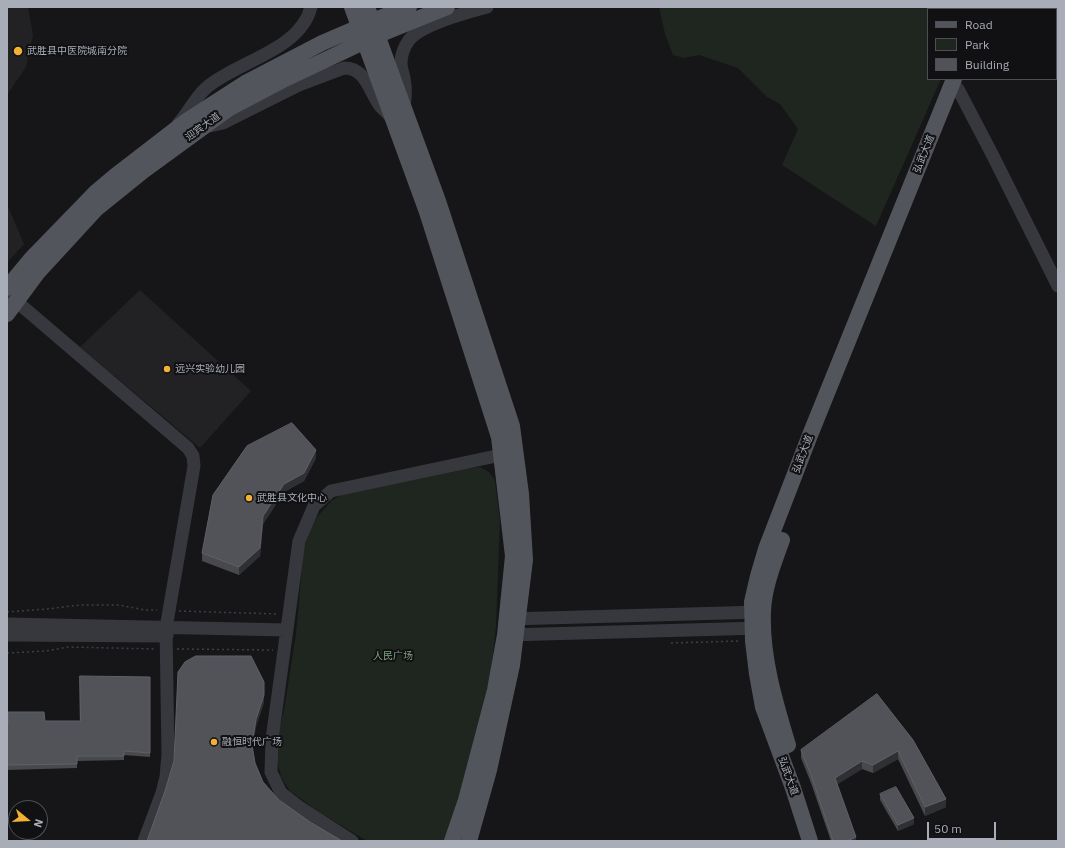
<!DOCTYPE html>
<html>
<head>
<meta charset="utf-8">
<style>
  body { margin:0 }
  #map { position:relative; width:1065px; height:848px; overflow:hidden; background:#161618; font-family:"IBM Plex Sans",sans-serif }
  canvas { display:block }
  .frame { position:absolute; inset:0; border:8px solid #a8adb8; pointer-events:none }
  .legend { position:absolute; left:927px; top:8px; width:130px; height:72px; box-sizing:border-box; background:#111113; border:1px solid #4d4f55; margin:0; padding:5px 7px; list-style:none; font-size:12px; color:#a8adb8 }
  .legend li { display:flex; align-items:center; gap:8px; height:20px }
  .legend b { width:20px; border:1px solid #4d4f55 }
  .north { position:absolute; left:8px; top:800px; width:40px; height:40px; box-sizing:border-box; background:#111113; border:1px solid #4d4f55; border-radius:50%; rotate:108deg; font-size:11px; font-weight:700; line-height:16px; text-align:center; color:#a8adb8 }
  .north::after { content:''; display:block; margin:auto; width:14px; height:18px; background:#f2b134; clip-path:polygon(50% 0,100% 100%,50% 72%,0 100%) }
  .scale { position:absolute; left:927px; top:822px; width:69px; height:18px; box-sizing:border-box; border:2px solid #a8adb8; border-top:0; padding-left:5px; font-size:12px; line-height:14px; white-space:nowrap; color:#a8adb8; -webkit-text-stroke:3px #111113; paint-order:stroke }
</style>
</head>
<body>
<div id="map">
<canvas width="1065" height="848"></canvas>
<div class="frame"></div>
<ul class="legend">
<li><b style="height:5px;background:#53555c"></b>Road</li>
<li><b style="height:11px;background:#1e261f"></b>Park</li>
<li><b style="height:11px;background:#525359"></b>Building</li>
</ul>
<div class="north">N</div>
<div class="scale">50 m</div>
</div>
<script>
const g = document.querySelector('canvas').getContext('2d');
g.lineJoin = 'round';
function fill(path, color) {
  g.fillStyle = color;
  g.fill(path, 'evenodd');
}
function strokePath(path, color, width, dash) {
  g.strokeStyle = color;
  g.lineWidth = width;
  g.lineCap = dash ? 'butt' : 'round';
  g.setLineDash(dash || []);
  g.stroke(path);
}
function drawText(font, color, halo, rows, align = 'center') {
  g.font = font + ' "IBM Plex Sans","Noto Sans SC",sans-serif';
  g.lineWidth = 4;
  g.setLineDash([]);
  g.textBaseline = 'middle';
  g.strokeStyle = halo;
  g.fillStyle = color;
  for (const [text, x, y, turn = 0] of rows) {
    g.save();
    g.translate(x, y);
    g.rotate((+turn || 0) * Math.PI / 180);
    g.textAlign = isNaN(turn) ? turn : align;
    if (halo) g.strokeText(text, 0, 0);
    g.fillText(text, 0, 0);
    g.restore();
  }
}
fill(new Path2D(`
  M7,7h21l5,28 -7,32 -19,28z
  M7,204l17,40 -17,19z
  M140,290l111,101 -51,57 -120,-101z`), '#222225');
fill(new Path2D(`
  M659,7h299l2,2h-32v70h13l-65,147 -94,-61 16,-36 -18,-25 -13,-7 -29,-29 -39,-13 -15,3 -11,-3 -8,-21z
  M480,467l9,5 6,8 5,41 -4,106 -5,46 -32,125 -14,43h-78l-48,-29 -29,-21 -9,-14 -4,-18 1,-24 6,-25 12,-76 7,-77 5,-24 9,-16 15,-17 11,-6 122,-26z`), '#1e261f');
strokePath(new Path2D(`
  M179,611l98,3
  M7,612l40,-3 33,-4h39l26,5h12
  M671,643l70,-2
  M177,649l96,1
  M7,653l39,-2 22,-4 87,2`), '#3d3f44', 1.5, [2, 3]);
strokePath(new Path2D(`
  M951,87l7,2 34,65 66,132
  M404,106c2,-10 2,-18 0,-28 -1,-5 -3,-10 -3,-15 0,-8 3,-16 8,-23 13,-16 57,-27 78,-33
  M178,124c10,-11 17,-26 28,-36 31,-27 94,-37 105,-81
  M205,127l18,-4 76,-38 45,-17c22,0 25,23 36,38 3,3 6,6 9,9
  M9,295l179,153 5,8 1,10 -28,162 2,126 -2,23 -4,16 -18,48
  M509,619l252,-7
  M7,624l280,6
  M7,635l160,1
  M507,635l254,-7
  M352,841l-53,-34 -18,-14 -10,-21 1,-33 27,-198 15,-35 17,-15 170,-36`), '#37383d', 13);
strokePath(new Path2D(`
  M982,9l1,-2
  M391,73l47,128 74,225 9,68 4,66 -13,105 -23,105 -20,71
  M378,78l49,134 72,225 14,119 -8,79 -10,55 -29,110 -14,41
  M7,288l24,-29 65,-67 19,-16 70,-54 62,-40 75,-39 72,-31 15,-5
  M7,314l31,-42 58,-63 47,-38 85,-62 57,-30 93,-44 69,-28
  M782,540c-8,22 -18,47 -19,71 -2,45 12,91 25,134
  M810,841l-17,-53 -30,-81 -6,-33 -4,-33 -1,-39 6,-26 8,-27 44,-114 144,-356`), '#53555c', 16);
strokePath(new Path2D(`
  M352,7l26,71
  M367,7l24,66`), '#53555c', 16);
fill(new Path2D(`
  M316,458l-12,23 -20,11 -21,32 -3,32 -21,19 -37,-14v-8z
  M150,677v80l-26,-2v5l-47,1v7l-70,2v-45l38,-4h35z
  M877,694l69,113 -21,9 -27,-57 -25,14 -11,-4 -25,15 19,57h-25l-20,-58 -10,-25v-8z
  M880,794l34,30 -16,7 -18,-31z`), '#47494d');
fill(new Path2D(`
  M316,450v8l-12,23 -20,11 -21,32 -3,32 -21,19v-8l24,-51 21,-32z
  M264,682v21l-8,24 -4,26v-8l4,-26z
  M898,751v8l-25,14v-8z
  M862,761v8l-27,17v-8z
  M946,799v8l-21,9v-9z
  M914,818v6l-16,7v-6z
  M856,837v4h-9z`), '#2f3033');
const building = new Path2D(`
  M292,423l24,27 -12,23 -20,11 -21,32 -3,32 -21,19 -37,-14 11,-58 34,-49z
  M196,656h55l13,26v13l-8,24 -4,26 3,18 8,19 16,18 31,22 32,19h-195l18,-50 9,-30 4,-89 7,-10z
  M80,676l70,1v76l-26,-2v5h-47v8l-70,1v-40h1v-13h36l1,9h35z
  M877,694l36,46 33,59 -21,8 -27,-56 -25,14 -11,-4 -27,17 21,59 -9,4h-14l-22,-66 -10,-25z
  M896,787l18,31 -16,7 -18,-31z`);
fill(building, '#525359');
strokePath(building, '#5f6168', 1);
for (const [x, y, r, color] of [
  [18,51,5,"#f2b134"],
  [167,369,4,"#f2b134"],
  [249,498,4,"#f2b134"],
  [214,742,4,"#f2b134"]
]) {
  const dot = new Path2D();
  dot.arc(x, y, r, 0, 2 * Math.PI);
  g.fillStyle = color;
  g.fill(dot);
  strokePath(dot, '#111113', 1.5);
}
drawText('10px', '#a8adb8', '#111113', [
  ["武胜县中医院城南分院",27,51],
  ["远兴实验幼儿园",175,369],
  ["武胜县文化中心",257,498],
  ["融恒时代广场",222,742]
], 'left');
drawText('10px', '#a8adb8', '#111113', [
  ["迎宾大道",203,127,-36],
  ["弘武大道",924,154,-68],
  ["弘武大道",803,454,-69],
  ["弘武大道",788,776,70]
]);
drawText('10px', '#7fa381', '#111113', [
  ["人民广场",393,656]
]);
</script>
</body>
</html>
